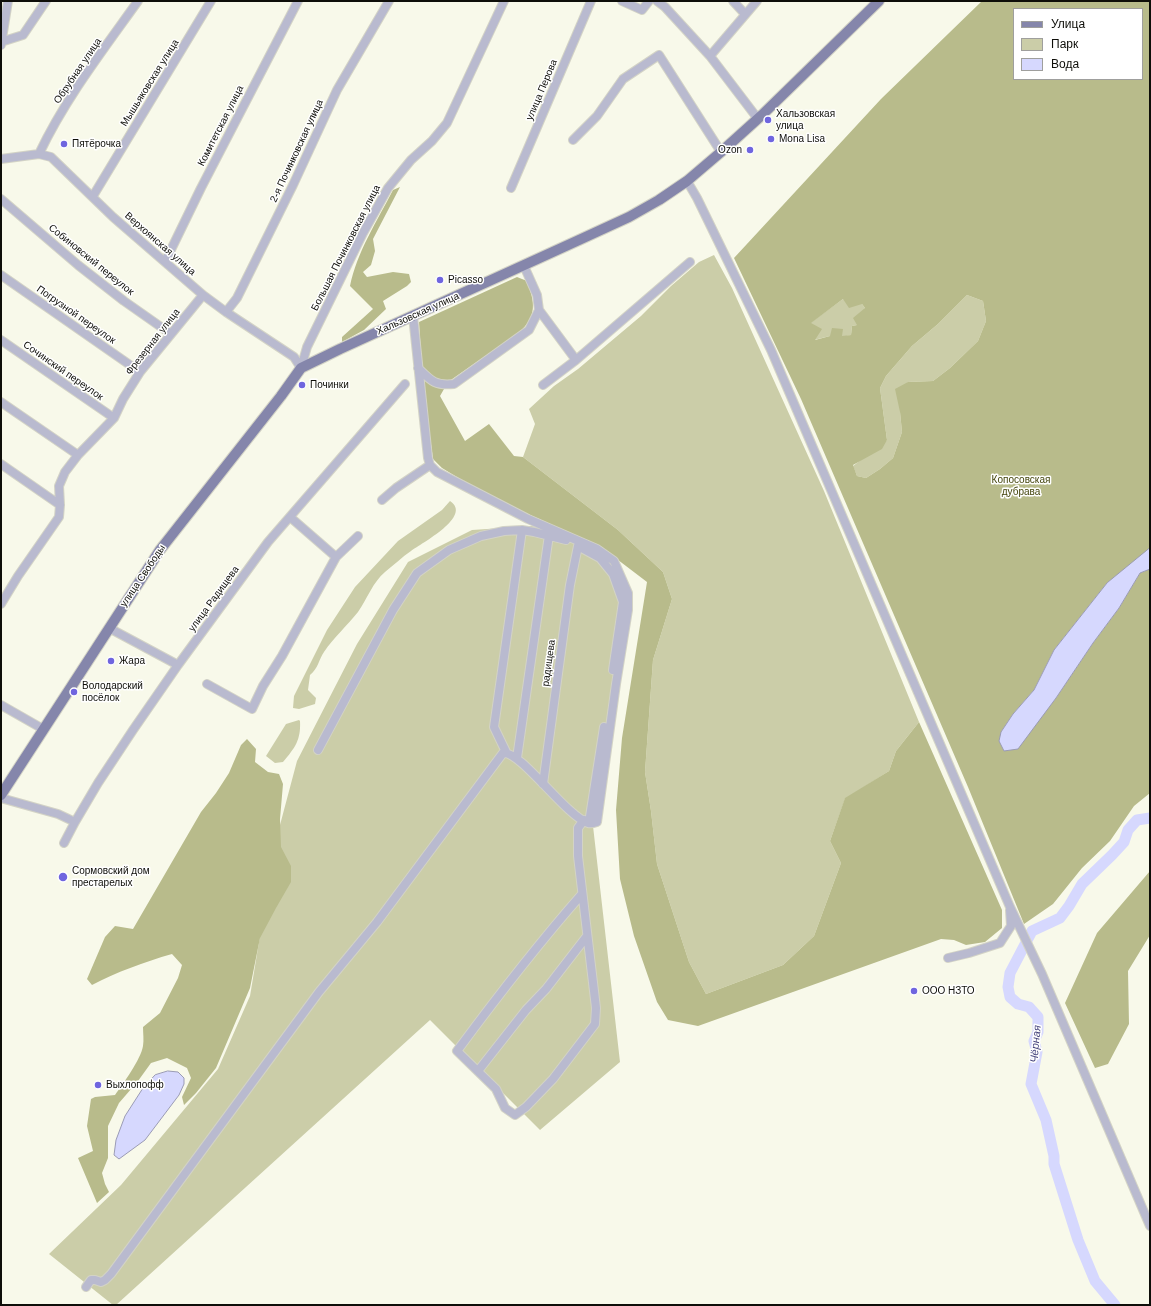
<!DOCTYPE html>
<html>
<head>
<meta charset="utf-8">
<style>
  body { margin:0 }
  #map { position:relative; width:1151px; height:1306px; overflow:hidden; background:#f8f9ea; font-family:Arial,sans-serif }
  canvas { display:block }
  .frame { position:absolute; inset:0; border:2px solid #0e0e09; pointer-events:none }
  .legend { position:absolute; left:1013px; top:8px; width:130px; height:72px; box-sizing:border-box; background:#fff; border:1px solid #9f9f9d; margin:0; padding:5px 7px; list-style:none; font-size:12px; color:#0e0e09 }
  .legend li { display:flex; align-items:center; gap:8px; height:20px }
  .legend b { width:20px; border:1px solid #9f9f9d }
</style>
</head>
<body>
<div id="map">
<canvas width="1151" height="1306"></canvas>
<div class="frame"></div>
<ul class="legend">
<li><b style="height:5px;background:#8586ab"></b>Улица</li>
<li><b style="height:11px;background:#cbcda8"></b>Парк</li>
<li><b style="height:11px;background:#d6d8fe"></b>Вода</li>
</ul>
</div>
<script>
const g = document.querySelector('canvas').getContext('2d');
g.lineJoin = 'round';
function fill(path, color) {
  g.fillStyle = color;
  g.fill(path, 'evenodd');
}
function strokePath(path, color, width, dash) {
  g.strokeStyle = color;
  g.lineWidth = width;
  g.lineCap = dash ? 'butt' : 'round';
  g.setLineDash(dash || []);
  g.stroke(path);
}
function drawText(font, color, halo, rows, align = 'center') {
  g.font = font + ' Arial,sans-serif';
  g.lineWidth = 3;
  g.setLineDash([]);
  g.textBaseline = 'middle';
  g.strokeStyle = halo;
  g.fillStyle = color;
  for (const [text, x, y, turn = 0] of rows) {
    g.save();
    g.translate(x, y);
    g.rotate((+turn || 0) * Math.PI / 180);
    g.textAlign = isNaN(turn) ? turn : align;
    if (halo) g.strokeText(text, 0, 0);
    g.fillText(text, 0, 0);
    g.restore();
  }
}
fill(new Path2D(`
  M714,255l18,33 92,203 95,231 -23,29 -7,20 -44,28 -15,42 11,22 -27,73 -31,29 -77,29 -17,-32 -32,-98 -6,-53 -6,-39 8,-112 19,-61 -9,-27 -45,-42 -95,-73 12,-33 -6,-15 25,-23 24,-17 63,-53 30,-30 28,-24z
  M967,295l16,6 3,20 -8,20 -28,27 -17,13 -25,1 -8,30 2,20 -9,26 -13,11 -14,9 -9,-2 -4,-10 34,-26 -7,-52 6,-12 26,-30 26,-22z
  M843,299l19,5 3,4 -8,17 -5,1 -1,9 -9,2 -12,-1 -16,4 -4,-17z
  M450,501c23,15 -28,42 -39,50 -9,6 -17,14 -26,21 -12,10 -18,27 -27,40 -11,14 -24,25 -34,40 -5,7 -6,17 -14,23l-2,15 8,8 -1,6 -16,5 -6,-1 1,-12 33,-66 28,-43 43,-46 44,-31z
  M532,526l44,14 22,13 28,45 -33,228 27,236 -80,68 -110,-110 -314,285h-3l-64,-51 72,-69 97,-116 32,-73 26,-156 21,-79 60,-117 51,-82 64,-32z
  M299,720l1,1c1,19 -5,27 -17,41l-8,1 -9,-7 20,-32z`), '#cbcda8');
fill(new Path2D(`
  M982,1h168v547l-43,35 -53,67 -20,40 -21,24 -12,18 35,-9 20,-25 37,-55 26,-35 21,-35 10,-4v224l-16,13 -24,35 -28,27 -29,36 -29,20 -56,-137 -167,-388 -67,-141 147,-159zM1014,9h128v70h-128zM967,295l16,6 3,20 -8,20 -28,27 -17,13 -25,1 -13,7 5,23 2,20 -9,26 -13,11 -14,9 -9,-2 -4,-11 29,-16 5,-9 -7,-52 6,-12 26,-30 26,-22zM843,299l6,9 13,-4 3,4 -12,10 4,7 -5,1 -1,9 -9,1 1,-7 -11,-1 -2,8 -15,4 7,-11 -11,-6z
  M400,187l-27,52 2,12 -4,14 -8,7 4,5 26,-5 16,2 2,8 -4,4 -24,15 3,8 -22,21 -22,12v-5l31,-28 -23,-23c7,-34 27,-65 43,-96z
  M517,277l10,4c8,22 10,34 -7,51l-72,50 -8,14 25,45 24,-17 25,32 9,1 95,73 45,42 9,27 -19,61 -8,112 6,39 6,53 32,98 17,32 77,-29 31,-29 27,-73 -11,-22 15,-43 44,-27 7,-20 23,-29 83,188v18l-17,14 -19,3 -12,-5 -13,-1 -243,87 -30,-6 -11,-18 -23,-66 -14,-57 -4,-69 6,-72 25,-156 -46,-35 -82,-37 -49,-25 -28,-17 -9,-9 -10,-74 -4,-63z
  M247,739l9,10 -1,13 13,10 11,2 4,10 -3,35 1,28 10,19v16l-15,26 -16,30 -10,50 -34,80 -20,25 -12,12 -2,-8 9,-19 -4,-10 -20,-10 -16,5 -13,18 -19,22 -11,23v32l-6,15 3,11 4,8 -12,11 -19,-45 15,-7 -6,-25 4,-27 4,-2 20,-2c8,-11 26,-36 28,-49 1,-6 0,-13 0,-19l17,-14 18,-35 4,-13 -10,-11c-28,8 -55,18 -80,31l-5,-6 18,-42 10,-11 18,3 68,-117 15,-19 13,-20 12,-28z
  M1150,871v64l-22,36 1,53 -21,40 -13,4 -30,-65 32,-70z`), '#b8bb8b');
const water = new Path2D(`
  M1150,548v21l-10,4 -21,35 -26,35 -37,55 -38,51 -14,2 -5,-10 2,-9 12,-18 21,-24 20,-40 53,-67z
  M168,1071l10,1 6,6v6l-5,11 -34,45 -26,19 -5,-4 2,-15 9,-24 18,-28 12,-13z`);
fill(water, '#d6d8fe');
strokePath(water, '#9a9bb4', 1);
strokePath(new Path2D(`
  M1115,1305l-20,-24 -17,-41 -24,-76v-8l-8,-36 -15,-36 6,-32 -3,-11 4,-9v-15l-9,-10 -11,-3 -8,-7 -2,-10 2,-14 22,-42 28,-13 9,-12 13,-22 30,-29 12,-13 4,-12 9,-10 13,-2`), '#d6d8fe', 11);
const minor = new Path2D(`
  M622,1l20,9 7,-9
  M657,1l8,6 45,49 48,63
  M733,1l12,13
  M1,42l22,-7 23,-34
  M1,45l7,-44
  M710,56l47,-55
  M573,140l24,-24 26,-37 36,-24 62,97
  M39,154c26,-55 64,-104 99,-153
  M1,159l38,-5 12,3 62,60 90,78 23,17 68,45 7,11
  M687,181l10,17 74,152 239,557 32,67 108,252
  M511,188l80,-187
  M93,196l118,-195
  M1,199l77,66 46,36 47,33
  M165,262l36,-74 97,-187
  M524,266l13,29 2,15 37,50
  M1,275l139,97
  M226,312l11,-14 56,-113 44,-95 52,-89
  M1,340l113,78
  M301,368l6,-21 56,-114 25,-45 23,-28 21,-19 15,-18 57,-122
  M418,368c13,13 17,18 36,16l75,-54 10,-20
  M543,385l33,-25 114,-98
  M1,402l77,53
  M1,464l59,41
  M382,500l14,-12 34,-23
  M290,517l46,40
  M578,546l22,12 13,16 10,28 -10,68
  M1,604l17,-28 41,-59 1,-12 -1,-19 6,-14 13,-17 36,-37 9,-19 17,-27 63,-77
  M109,628l69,37
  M207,684l45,25 11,-23 19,-30 54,-99 22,-21
  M1,705l42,24
  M318,750l75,-140 24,-37 32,-23 32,-14 23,-5 18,-1 12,2 32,8
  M506,752l-12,-25 28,-197
  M517,758l32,-223
  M543,784l27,-199 8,-39
  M1,798l57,16 17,8
  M589,823l15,-96
  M64,843l11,-21 23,-39 35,-53 45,-65 90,-123 137,-158
  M582,894c-44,50 -85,103 -125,157l39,38 9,19 10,7 11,-8 27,-28 42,-55 1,-16 -18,-152v-28l6,-8
  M948,958l21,-5 31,-10 11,-17 -1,-16
  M478,1071l48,-61 20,-21 41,-53
  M86,1287l5,-7h4l6,2 4,-2 6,-6 208,-282 58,-70 126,-169c17,-3 63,63 85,70 3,1 6,0 9,-1l19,-138 12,-74v-17l-14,-32 -17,-12 -69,-30 -91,-47 -7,-7 -2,-7 -15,-142`);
const major = new Path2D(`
  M1,795l159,-245 121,-154 20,-28 39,-19 239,-109 50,-23 30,-17 28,-19 34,-29 41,-37 117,-114`);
strokePath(minor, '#d3d3c6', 10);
strokePath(major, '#d3d3c6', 12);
strokePath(minor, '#b9bacf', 8);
strokePath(major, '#8586ab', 10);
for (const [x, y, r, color] of [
  [768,120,4,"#6f65df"],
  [771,139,4,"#6f65df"],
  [64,144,4,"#6f65df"],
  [750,150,4,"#6f65df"],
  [440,280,4,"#6f65df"],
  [302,385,4,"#6f65df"],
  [111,661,4,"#6f65df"],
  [74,692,4,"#6f65df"],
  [63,877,5,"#6f65df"],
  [914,991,4,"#6f65df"],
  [98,1085,4,"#6f65df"]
]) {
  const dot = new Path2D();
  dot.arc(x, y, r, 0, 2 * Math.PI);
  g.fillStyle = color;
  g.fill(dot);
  strokePath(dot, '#fff', 1.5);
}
drawText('10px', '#0e0e09', '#fff', [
  ["Обрубная улица",78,71,-56],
  ["Мышьяковская улица",150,83,-58],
  ["улица Перова",542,90,-67],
  ["Комитетская улица",221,126,-63],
  ["2-я Починковская улица",297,151,-65],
  ["Верхоянская улица",160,244,41],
  ["Большая Починковская улица",346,248,-63],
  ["Собиновский переулок",91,260,39],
  ["Хальзовская улица",418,314,-24],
  ["Погрузной переулок",76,315,35],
  ["Фрезерная улица",153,342,-52],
  ["Сочинский переулок",63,371,35],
  ["улица Свободы",143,576,-56],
  ["улица Радищева",214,599,-54],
  ["радищева",549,663,-82]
]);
drawText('10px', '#0e0e09', '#fff', [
  ["Хальзовская",776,114],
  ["улица",776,126],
  ["Mona Lisa",779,139],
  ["Пятёрочка",72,144],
  ["Ozon",742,150,"right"],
  ["Picasso",448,280],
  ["Починки",310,385],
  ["Жара",119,661],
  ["Володарский",82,686],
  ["посёлок",82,698],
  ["Сормовский дом",72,871],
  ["престарелых",72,883],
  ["ООО НЗТО",922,991],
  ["Выхлопофф",106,1085]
], 'left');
drawText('10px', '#43440b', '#fff', [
  ["Копосовская",1021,480],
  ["дубрава",1021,492]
]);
drawText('italic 11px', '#44427b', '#fff', [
  ["Чёрная",1036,1044,-85]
]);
</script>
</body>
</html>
